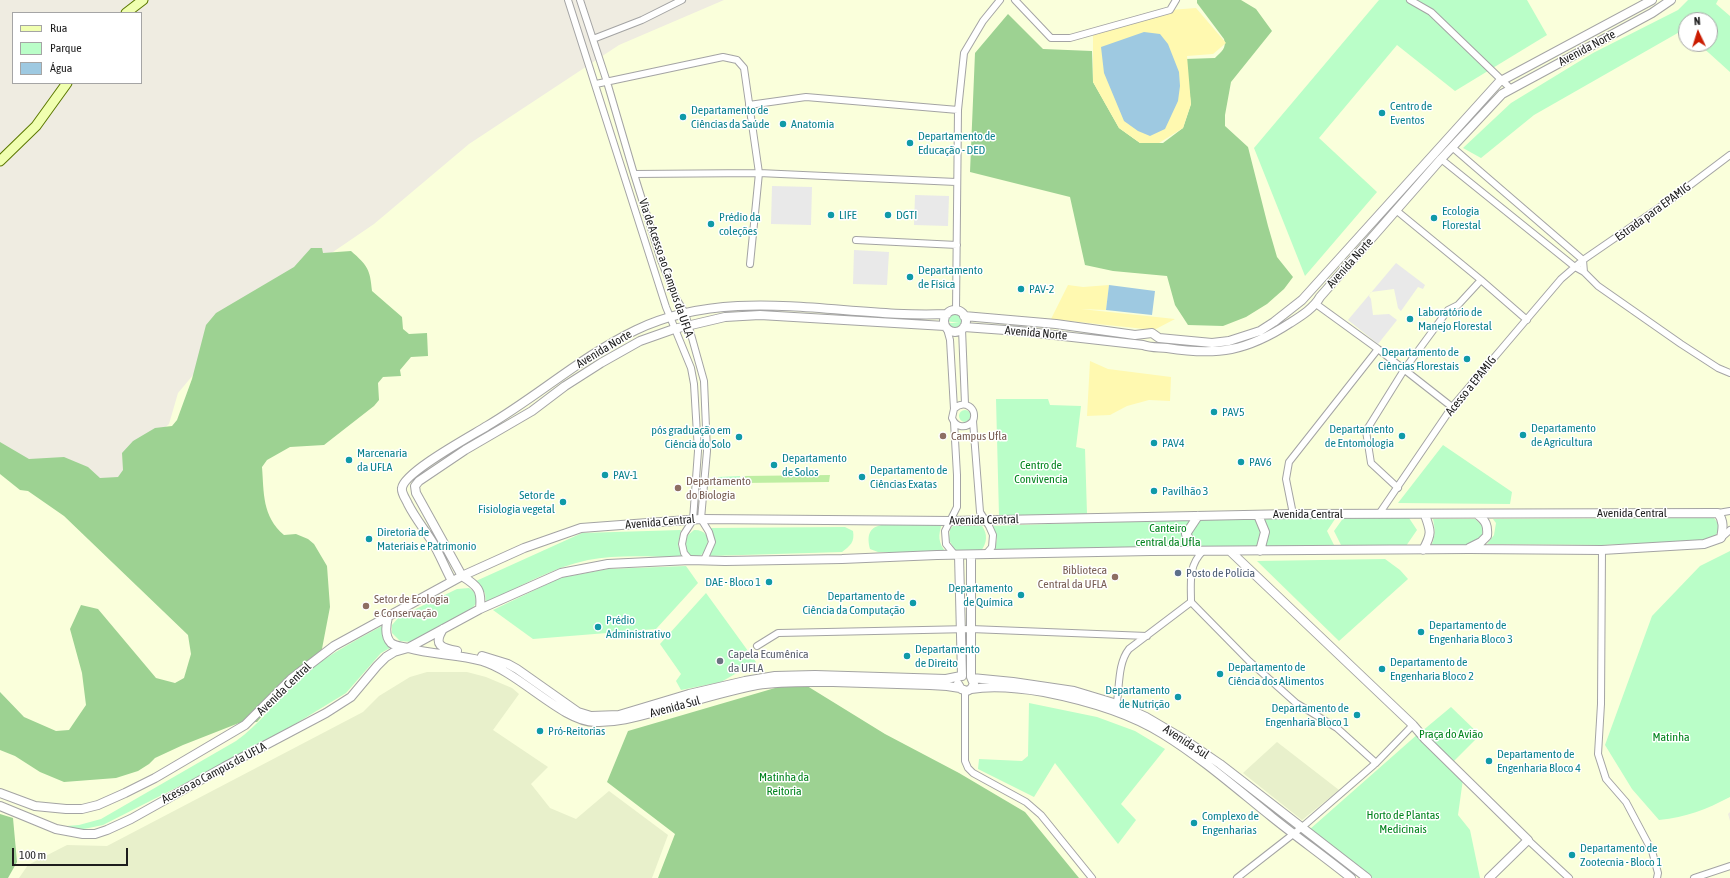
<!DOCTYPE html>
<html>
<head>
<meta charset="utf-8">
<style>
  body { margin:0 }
  #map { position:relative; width:1730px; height:878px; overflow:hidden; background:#efece1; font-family:"Asap Condensed",sans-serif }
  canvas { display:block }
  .legend { position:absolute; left:12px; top:12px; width:130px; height:72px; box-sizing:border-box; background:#fff; border:1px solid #a5a5a5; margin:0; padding:5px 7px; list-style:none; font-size:12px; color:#1d1d1d }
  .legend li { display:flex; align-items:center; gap:8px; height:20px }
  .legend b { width:20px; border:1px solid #a5a5a5 }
  .north { position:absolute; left:1678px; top:12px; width:40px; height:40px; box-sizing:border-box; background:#fff; border:1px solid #a5a5a5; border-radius:50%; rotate:356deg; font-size:11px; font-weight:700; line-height:16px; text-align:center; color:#1d1d1d }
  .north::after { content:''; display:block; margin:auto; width:14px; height:18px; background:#ca1b00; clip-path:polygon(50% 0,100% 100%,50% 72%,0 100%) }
  .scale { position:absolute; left:12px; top:848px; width:116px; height:18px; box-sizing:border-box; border:2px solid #1d1d1d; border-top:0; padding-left:5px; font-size:12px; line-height:14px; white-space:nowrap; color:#1d1d1d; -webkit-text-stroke:3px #fff; paint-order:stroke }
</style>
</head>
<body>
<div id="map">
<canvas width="1730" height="878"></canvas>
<ul class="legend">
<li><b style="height:5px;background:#f0ffb0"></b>Rua</li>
<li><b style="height:11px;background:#bafec8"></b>Parque</li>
<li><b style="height:11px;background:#9ec9e1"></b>Água</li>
</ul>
<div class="north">N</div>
<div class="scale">100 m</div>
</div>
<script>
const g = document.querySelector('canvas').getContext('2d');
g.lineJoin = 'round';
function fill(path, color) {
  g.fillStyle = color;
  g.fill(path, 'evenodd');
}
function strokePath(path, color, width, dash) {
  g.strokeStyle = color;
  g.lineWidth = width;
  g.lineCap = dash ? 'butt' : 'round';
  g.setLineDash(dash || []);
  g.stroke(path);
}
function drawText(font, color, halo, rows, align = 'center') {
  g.font = font + ' "Asap Condensed",sans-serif';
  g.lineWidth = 3;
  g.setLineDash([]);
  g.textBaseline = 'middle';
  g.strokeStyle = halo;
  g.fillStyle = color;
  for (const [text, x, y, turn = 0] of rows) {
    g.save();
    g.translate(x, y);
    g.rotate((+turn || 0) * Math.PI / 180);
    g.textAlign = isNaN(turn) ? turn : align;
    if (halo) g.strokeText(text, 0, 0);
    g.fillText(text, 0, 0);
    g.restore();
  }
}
fill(new Path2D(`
  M724,0h1006v812l-2,2 2,7v57h-1730v-424l120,34 21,-40 28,-24 9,-31 21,-25 109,-99 66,-45 95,-80 150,-99zM1686,20h24v24h-24z`), '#faffdb');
fill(new Path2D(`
  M427,672h40l19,5 26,11 7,6 -26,36 55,37 -17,17 19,24 26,11 33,-28 59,44 -16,43h-633l9,-13 39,-20 40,1 256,-134 16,-16 31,-19z
  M1277,742l62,48 -37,30 -59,-47z`), '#e8f0cb');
fill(new Path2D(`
  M830,475l-1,7 -87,1v-7z`), '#beeea2');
fill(new Path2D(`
  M1197,0h44l15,9 16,22 -41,51 -6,33v11l23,21 20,79 9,31 16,20 -9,12 -17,15 -21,13 -23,9 -35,-1 -13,-20 -8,-29 -54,-5 -28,-6 -15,-68 -100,-25 5,-119 33,-39 35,35 49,2 1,31 26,46 21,15h23l20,-15 8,-24 -6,-45 30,-1c6,-6 12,-10 9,-19l-27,-36z
  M311,248h11l1,5 28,-2c17,15 19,18 21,40l30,26 1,12 6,5 18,-1 1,23 -17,1 -11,13 1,6 -18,1 -5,6 1,17 -5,6 -50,39 -34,2 -23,13 -5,7c2,26 0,49 22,68l12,-1 12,5 6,5 13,22 3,41 -9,47 -16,13 -48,55 -18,1 -56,22 -28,13 -6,6 -11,7 -22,7 -52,4 -24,-10 -25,-16 -15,-6v-58l24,25 32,14 13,-1 17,-25 -4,-32 -12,-44 11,-24 17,4 58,69 19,5 9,-5 7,-24 -3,-19 -124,-119 -36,-25 -8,-1 -20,-16v-32l29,17 35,-2 24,10 12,11 18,-1 5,-7 -1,-17 11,-12 22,-13 17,-2 5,-6 15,-41 14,-54 10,-12 78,-46z
  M799,681l86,53 74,39 66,39 54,66h-421l17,-44 -68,-52 21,-51z
  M0,814l13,4 4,44 -9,16h-8z`), '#9dd292');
fill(new Path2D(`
  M1196,8l30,35 -13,11 -26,2 4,48 -8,24 -24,15h-19l-21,-15 -26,-46v-47l77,-25z
  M1068,285l15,2 26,-2 -3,25 -25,-1 94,10 -21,11 -103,-11z
  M1090,361l18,8 63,8 -1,24 -21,-1 -22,6 -17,9 -23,1z`), '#fff9b0');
fill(new Path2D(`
  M1379,0h148l20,35 -92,56 -58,-46 -78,93 58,54 -72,84 -51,-128z
  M1688,0h30l-2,4 14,12v56l-31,-28h11v-24h-24v13l-3,-3 -149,85 -53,43 -18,-10 48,-45 82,-50 85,-43z
  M952,312l9,2 3,9 -4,6 -5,1 -6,-2 -3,-5h13l-13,-2 1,-5z
  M996,399h52l2,6 31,1 -5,41 9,2 2,65 -88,2z
  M959 416a6 6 0 1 1 12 0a6 6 0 1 1-12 0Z
  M1443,445l69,47 -2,12 -112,-1z
  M740,476l1,7h-22l-1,-6z
  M1337,516l-10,15 8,16 -72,2 -2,-31z
  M1344,517l65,1 8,12 -11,16 -64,1 -8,-16z
  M1714,518l6,8 -4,9 -10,6 -104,4 -115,-1 7,-9 2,-12 -3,-4z
  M1191,519l-9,15 11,15 -200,1c6,-9 4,-15 -1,-24z
  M1255,519l7,16 -4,14 -60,-1 -10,-15 11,-13z
  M1433,519h42l8,7 -1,10 -16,10h-35c5,-10 4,-17 2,-27z
  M942,524c-4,11 -4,19 4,28h-68l-8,-3c-3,-12 -2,-21 11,-24z
  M953,526h29c6,8 5,17 -1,25l-25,1 -7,-12 1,-11z
  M845,527l8,4c2,11 -3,15 -11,21l-133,4c6,-10 7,-17 2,-28z
  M681,530l-3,15 5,12c-31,0 -65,-3 -95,3 -37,8 -69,27 -102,43l-1,-10 -9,-12 106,-48z
  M694,530c26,-1 10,38 -5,24 -5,-5 -4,-12 -2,-18z
  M1730,551v246c-25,13 -43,20 -71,23l-27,-31 -27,-44 47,-129 48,-50z
  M1385,559l15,11 8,9 -69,62 -82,-80z
  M686,566l12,17 -42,46 -123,10 -40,-29 67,-32 48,-9z
  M469,588l5,4 3,10 -6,8 -59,32 -12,-1 -8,-8v-8l7,-8 58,-28z
  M706,593l50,69 -35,20 -40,8 -5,-9 5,-7 -21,-30z
  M382,626l2,15 6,7 -9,5 -35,40 -82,50 -161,82 -24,5 -24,-3 24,-2 22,-6 135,-78c23,-16 39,-39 59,-58 26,-25 56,-40 87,-57z
  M1029,703l68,14 38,14 30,18 -44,55 15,16 -18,24 -63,-81 -21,34 -56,-28 1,-10 43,2 6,-5z
  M1451,707l29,28 -28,28 -31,-31z
  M1419,733l44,46 -5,36 12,15 10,48h-110l-61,-48z`), '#bafec8');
fill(new Path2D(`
  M772,186l40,1 -1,38 -40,-1z
  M915,195l34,1 -1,30 -34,-1z
  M854,250l35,2 -2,33 -34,-1z
  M1396,263l29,22 -2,4 -5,-2 -17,24 -3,-3 -4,-19 -23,3 -2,4 2,3 2,16 16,-1 8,6 -19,24 -30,-24z`), '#e9e9e9');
fill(new Path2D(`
  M1144,32l16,2 8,10 11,28 1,14 -2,15 -13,28 -15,7 -12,-5 -14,-10 -20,-48 -3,-26z
  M1109,285l46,6 -3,24 -46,-5z`), '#9ec9e1');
const minor = new Path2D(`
  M568,0l98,307 25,61 3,16 4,67 -5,69 -9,14 -2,10 2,9 6,7
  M580,0l27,82 27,92 27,86 15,38 9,15 19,68 3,70 -6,68 8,13 3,10 -8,18
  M1015,0l36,38h19l100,-28 6,-10
  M1410,0l21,12 80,77
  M593,39l49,-19 40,-20
  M596,84l127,-27 14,3 7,8 15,105 -9,91
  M749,105l57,-8 152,13
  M1452,147l131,113 1,12
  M1441,159l134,108 9,5 14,14 83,58 37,24 12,5
  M634,174l125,-1 197,9
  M1397,211l84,69
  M856,240l101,5
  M1316,304l62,45 74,58
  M956,311l2,-201 6,-57 19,-32 17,-21
  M947,329l3,11 4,69
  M962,329l3,75
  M973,421c-7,8 -17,7 -21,-3l2,-9c10,-10 24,-1 19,12l7,91 9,14 4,9 -1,12 -6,7
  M954,422l3,53v32l-12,24 1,13 9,11
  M1398,488l-27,-25 -5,-32 38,-61 44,-60 10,-5 23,-25 46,40
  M1718,513l12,-2
  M1293,514l-7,-35 3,-17 89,-113
  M1379,514l73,-107 109,-128 22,-19 90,-62 57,-43
  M1721,538l9,-8
  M1602,550l-1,154 -3,50 8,25 20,23 26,49 6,22 -1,5
  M1191,602l58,59 47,42 41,25 39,35
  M757,646l21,-13 193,-4 176,7
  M965,691v70l3,7 5,5 53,29 15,13 51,63
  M1116,708c4,-19 1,-44 13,-59l62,-47c0,-20 -3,-36 12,-51
  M1528,840l41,38
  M1237,878l64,-50 75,-65 37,-38
  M1694,878l36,-12`);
const tertiary = new Path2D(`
  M944 321a11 11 0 1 1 22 0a11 11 0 1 1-22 0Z
  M964,316l92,8 79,11 17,-2 7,5 53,5 17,-2 31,-10 14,-9 28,-22 197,-218 153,-82
  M964,327l55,4 124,14c8,3 16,2 24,3 51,8 80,3 123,-25 11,-7 24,-15 30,-26l121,-138 61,-65 150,-81 19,-13
  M1258,515l7,17 -5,19
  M1469,548l12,-6 6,-6c1,-11 -1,-15 -10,-22
  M1423,550c9,-16 8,-19 2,-35
  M1197,551l-11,-17 12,-18
  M1231,552l182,173 12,14 103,101 -39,38
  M959,555l3,121
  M452,581c-7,-13 -12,-26 -19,-38 -8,-13 -18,-25 -25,-39 -2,-5 -7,-11 -6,-16 2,-16 69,-52 85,-62 51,-30 95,-70 149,-96 98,-47 208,-11 311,-16
  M480,609c2,-19 -2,-23 -18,-33l-46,-83 -1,-7 4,-5 46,-31 67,-39 33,-25 36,-23 39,-22 34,-12 51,-12 35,-2 185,11
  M388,617c-2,8 -4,19 3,26 5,4 11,3 17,5 24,7 50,6 74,13 37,11 81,61 113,61 25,1 48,-7 71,-13 30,-9 61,-18 91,-24 25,-4 50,-3 76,-3 32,1 64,2 97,3l17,1 13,2
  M443,629c-10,16 -2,19 14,22
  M482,656l26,8 9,5 61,43 13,4 28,-1 70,-21 56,-13 30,-5 40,-1 131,4 15,-3
  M972,678l41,4 61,9 43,13 29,13 39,23 35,24 147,114
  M958,684l3,5 6,2 4,-2 3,-5 -3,-7v-122
  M971,689c24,-4 49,-1 73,3 41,8 84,20 119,42 39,24 74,55 109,83 26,21 53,40 79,61
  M0,793l35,13 31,3h16l16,-4 27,-12 30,-15 90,-53 46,-46 43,-33 128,-70 62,-28 57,-20 120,-9 250,2 342,-7 425,-1c6,8 5,15 3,25l-17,6 -102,6 -133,-1 -318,2 -214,4 -95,4 -117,2 -35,-1 -82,4 -47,9 -81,36 -72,39 -14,4 -8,5 -9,9 -26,31 -25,16 -102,54 -93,52 -24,11 -12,4h-12l-27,-5 -56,-23`);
const secondary = new Path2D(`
  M126,13l17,-13
  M0,161l36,-35 31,-43`);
strokePath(minor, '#a4a4a4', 8);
strokePath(tertiary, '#a4a4a4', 10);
strokePath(secondary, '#5b7800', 11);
strokePath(minor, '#fff', 6);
strokePath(tertiary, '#fff', 8);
strokePath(secondary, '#f0ffb0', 9);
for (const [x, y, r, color] of [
  [1382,113,4,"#0f9aa8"],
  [683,117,4,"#0f9aa8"],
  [783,124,4,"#0f9aa8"],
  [910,143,4,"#0f9aa8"],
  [831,215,4,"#0f9aa8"],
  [888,215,4,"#0f9aa8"],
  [1434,218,4,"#0f9aa8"],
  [711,224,4,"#0f9aa8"],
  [910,277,4,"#0f9aa8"],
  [1021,289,4,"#0f9aa8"],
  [1410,319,4,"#0f9aa8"],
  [1467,359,4,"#0f9aa8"],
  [1214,412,4,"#0f9aa8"],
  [1523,435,4,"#0f9aa8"],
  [943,436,4,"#8d6e63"],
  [1402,436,4,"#0f9aa8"],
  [739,437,4,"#0f9aa8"],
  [1154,443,4,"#0f9aa8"],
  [349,460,4,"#0f9aa8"],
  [1241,462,4,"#0f9aa8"],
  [774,465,4,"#0f9aa8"],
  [605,475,4,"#0f9aa8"],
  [862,477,4,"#0f9aa8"],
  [678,488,4,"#8d6e63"],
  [1154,491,4,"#0f9aa8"],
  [563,502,4,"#0f9aa8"],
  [369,539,4,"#0f9aa8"],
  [1178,573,4,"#5c6f8a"],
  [1115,577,4,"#8d6e63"],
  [769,582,4,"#0f9aa8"],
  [1021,595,4,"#0f9aa8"],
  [913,603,4,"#0f9aa8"],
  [366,606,4,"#8d6e63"],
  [598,627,4,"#0f9aa8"],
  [1421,632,4,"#0f9aa8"],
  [907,656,4,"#0f9aa8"],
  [720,661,4,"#6b7280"],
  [1382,669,4,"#0f9aa8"],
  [1220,674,4,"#0f9aa8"],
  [1178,697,4,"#0f9aa8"],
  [1357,715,4,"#0f9aa8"],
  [540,731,4,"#0f9aa8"],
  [1489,761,4,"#0f9aa8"],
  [1194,823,4,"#0f9aa8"],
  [1572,855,4,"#0f9aa8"]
]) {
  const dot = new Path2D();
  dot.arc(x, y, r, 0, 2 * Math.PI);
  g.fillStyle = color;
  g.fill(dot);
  strokePath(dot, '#fff', 1.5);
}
drawText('12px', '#1d1d1d', '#fff', [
  ["Avenida Norte",1587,48,-28],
  ["Estrada para EPAMIG",1653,212,-36],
  ["Avenida Norte",1350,263,-48],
  ["Via de Acesso ao Campus da UFLA",666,268,71],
  ["Avenida Norte",1036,333,5],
  ["Avenida Norte",604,349,-31],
  ["Acesso a EPAMIG",1471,386,-51],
  ["Avenida Central",1632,513],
  ["Avenida Central",1308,514],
  ["Avenida Central",984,520,-1],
  ["Avenida Central",660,522,-5],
  ["Avenida Central",284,689,-44],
  ["Avenida Sul",675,707,-15],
  ["Avenida Sul",1186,742,33],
  ["Acesso ao Campus da UFLA",214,773,-28]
]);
drawText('12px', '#0d838f', '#fff', [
  ["Centro de",1390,106],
  ["Eventos",1390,120],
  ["Departamento de",691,110],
  ["Ciências da Saúde",691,124],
  ["Anatomia",791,124],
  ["Departamento de",918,136],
  ["Educação - DED",918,150],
  ["Ecologia",1442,211],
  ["Florestal",1442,225],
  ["LIFE",839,215],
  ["DGTI",896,215],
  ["Prédio da",719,217],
  ["coleções",719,231],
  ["Departamento",918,270],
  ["de Física",918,284],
  ["PAV-2",1029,289],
  ["Laboratório de",1418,312],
  ["Manejo Florestal",1418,326],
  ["Departamento de",1459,352,"right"],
  ["Ciências Florestais",1459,366,"right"],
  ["PAV5",1222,412],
  ["Departamento",1531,428],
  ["de Agricultura",1531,442],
  ["Departamento",1394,429,"right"],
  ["de Entomologia",1394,443,"right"],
  ["pós graduação em",731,430,"right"],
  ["Ciência do Solo",731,444,"right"],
  ["PAV4",1162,443],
  ["Marcenaria",357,453],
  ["da UFLA",357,467],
  ["Departamento",782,458],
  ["de Solos",782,472],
  ["PAV6",1249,462],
  ["Departamento de",870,470],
  ["Ciências Exatas",870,484],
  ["PAV-1",613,475],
  ["Pavilhão 3",1162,491],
  ["Setor de",555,495,"right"],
  ["Fisiologia vegetal",555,509,"right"],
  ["Diretoria de",377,532],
  ["Materiais e Patrimonio",377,546],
  ["DAE - Bloco 1",761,582,"right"],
  ["Departamento",1013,588,"right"],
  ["de Química",1013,602,"right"],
  ["Departamento de",905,596,"right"],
  ["Ciência da Computação",905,610,"right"],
  ["Prédio",606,620],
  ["Administrativo",606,634],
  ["Departamento de",1429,625],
  ["Engenharia Bloco 3",1429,639],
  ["Departamento",915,649],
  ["de Direito",915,663],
  ["Departamento de",1390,662],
  ["Engenharia Bloco 2",1390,676],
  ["Departamento de",1228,667],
  ["Ciência dos Alimentos",1228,681],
  ["Departamento",1170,690,"right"],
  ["de Nutrição",1170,704,"right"],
  ["Departamento de",1349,708,"right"],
  ["Engenharia Bloco 1",1349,722,"right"],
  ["Pró-Reitorias",548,731],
  ["Departamento de",1497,754],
  ["Engenharia Bloco 4",1497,768],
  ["Complexo de",1202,816],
  ["Engenharias",1202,830],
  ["Departamento de",1580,848],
  ["Zootecnia - Bloco 1",1580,862]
], 'left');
drawText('12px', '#785e54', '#fff', [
  ["Campus Ufla",951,436],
  ["Departamento",686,481],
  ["do Biologia",686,495],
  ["Biblioteca",1107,570,"right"],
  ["Central da UFLA",1107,584,"right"],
  ["Setor de Ecologia",374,599],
  ["e Conservação",374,613]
], 'left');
drawText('12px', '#02841e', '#fff', [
  ["Centro de",1041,465],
  ["Convivencia",1041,479],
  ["Canteiro",1168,528],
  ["central da Ufla",1168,542],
  ["Praça do Avião",1451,734],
  ["Matinha",1671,737],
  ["Matinha da",784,777],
  ["Reitoria",784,791],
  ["Horto de Plantas",1403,815],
  ["Medicinais",1403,829]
]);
drawText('12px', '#4e5e75', '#fff', [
  ["Posto de Polícia",1186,573]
], 'left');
drawText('12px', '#5b616d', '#fff', [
  ["Capela Ecumênica",728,654],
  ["da UFLA",728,668]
], 'left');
</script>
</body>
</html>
